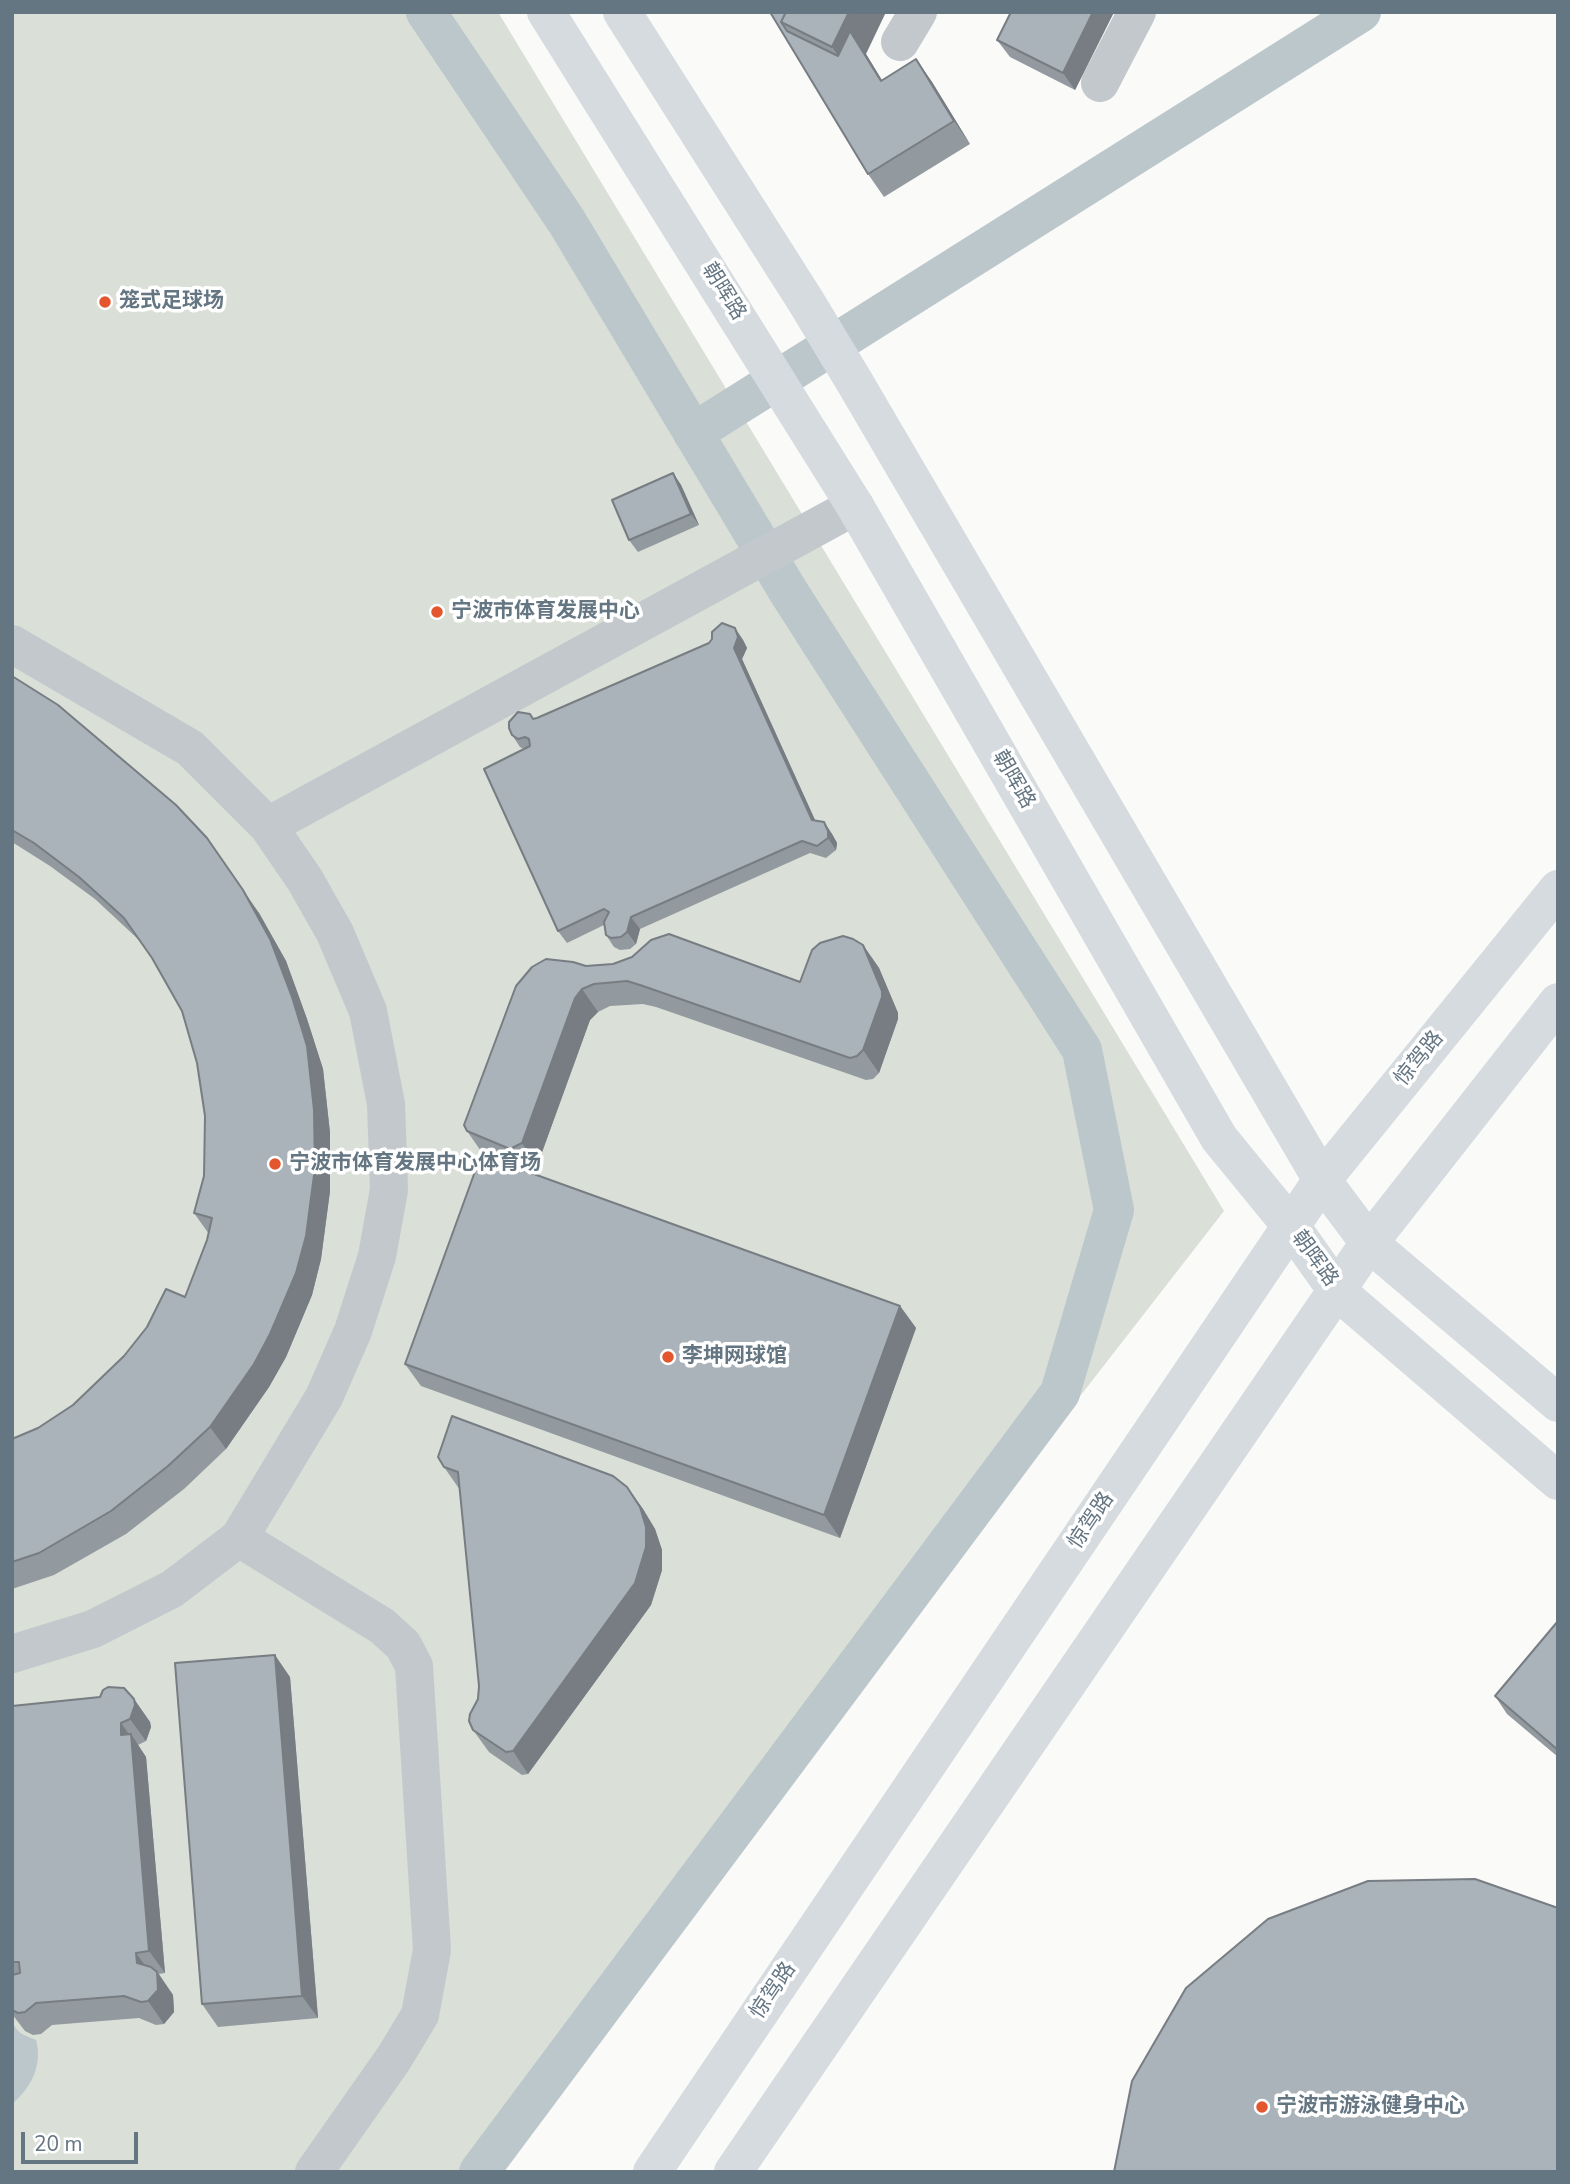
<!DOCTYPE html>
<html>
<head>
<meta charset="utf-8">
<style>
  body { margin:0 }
  #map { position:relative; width:1570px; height:2184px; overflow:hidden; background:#fafaf8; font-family:"Nunito Sans",sans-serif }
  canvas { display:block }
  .frame { position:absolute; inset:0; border:14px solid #657683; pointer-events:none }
  .scale { position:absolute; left:21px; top:2132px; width:117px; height:32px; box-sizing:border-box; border:4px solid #657683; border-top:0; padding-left:9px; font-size:21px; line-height:24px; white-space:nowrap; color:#657683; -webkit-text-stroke:5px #fff; paint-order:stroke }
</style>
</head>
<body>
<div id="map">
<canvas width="1570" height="2184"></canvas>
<div class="frame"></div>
<div class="scale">20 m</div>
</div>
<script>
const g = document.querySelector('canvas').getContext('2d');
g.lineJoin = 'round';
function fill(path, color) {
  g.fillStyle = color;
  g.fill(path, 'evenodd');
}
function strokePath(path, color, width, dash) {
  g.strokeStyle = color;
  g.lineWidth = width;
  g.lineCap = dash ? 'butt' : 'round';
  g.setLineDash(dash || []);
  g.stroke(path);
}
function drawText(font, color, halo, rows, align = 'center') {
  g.font = font + ' "Nunito Sans","Noto Sans SC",sans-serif';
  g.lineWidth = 7;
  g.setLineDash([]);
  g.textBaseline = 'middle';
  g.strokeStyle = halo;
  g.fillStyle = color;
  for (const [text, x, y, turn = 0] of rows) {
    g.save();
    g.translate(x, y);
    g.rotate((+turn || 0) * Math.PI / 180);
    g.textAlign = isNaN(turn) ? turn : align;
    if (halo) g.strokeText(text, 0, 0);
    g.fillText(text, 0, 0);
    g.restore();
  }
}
fill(new Path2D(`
  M12,12h486l726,1199 -747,961h-465z`), '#dadfd7');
fill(new Path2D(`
  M12,2019c3,14 12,16 24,21 7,25 -5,48 -24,64z`), '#bbc7cb');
strokePath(new Path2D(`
  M426,12l141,210 221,369 294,459 32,160 -54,183 -581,779
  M693,433l668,-421`), '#bbc7cb', 40);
strokePath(new Path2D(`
  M900,42l18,-30
  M1100,83l37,-71
  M12,644l178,104 78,78 37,54 30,53 33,78 18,93 3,86 -12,66 -24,75 -29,66 -85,141 -67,51 -79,40 -81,25
  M268,826l587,-320
  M239,1538l143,88 21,19 11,21 18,284 -12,65 -26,43 -80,114`), '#c3c8cc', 38);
strokePath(new Path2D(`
  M546,12l309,494 364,632 72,88 46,65 221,190
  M622,12l183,288 49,81 468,799 47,63 189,160
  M652,2172l670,-992 236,-291
  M733,2172l636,-929 189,-241`), '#d6dbdf', 38);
fill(new Path2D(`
  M770,12l96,42 16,26 34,-21 16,23 38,62 -86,53 -16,-23z
  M1011,12h103l-39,78 -65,-33 -13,-17z
  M673,473l8,12 18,40 -61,27 -9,-12z
  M735,628l8,12 4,8 -5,11 73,161 9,2 8,12 5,9 -1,7 -10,8 -16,-5 -170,76 -4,15 -6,5 -10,1 -6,-3 -8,-12 -2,-10 -37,18 -9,-12 -34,-182 -4,-2 -8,-12 18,-21 3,5 4,-1 172,-75z
  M12,676l247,237 27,48 21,58 16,50 7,64v58l-9,68 -9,36 -26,62 -17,30 -43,62 -42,40 -58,45 -72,41 -42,14v-150l26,-11 35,-23 112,-108 22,-57 2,-6 -15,-21 10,-37 1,-60 -8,-53 -15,-52 -29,-52 -14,-19 -44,-41 -45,-33 -38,-24z
  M863,945l16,23 19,45v6l-19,54 -6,6 -7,1 -210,-73 -13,-3 -33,2 -12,6 -8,8 -53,146 -10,5 373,135 16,22 -76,210 -419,-152 -16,-22 108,-198 -30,-12 -16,-23 119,-165 214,16z
  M444,1467l183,20 16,22 12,20 7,21v20l-11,35 -123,169 -6,1 -33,-23 -16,-22 6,-44 -19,-196z
  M1558,1621v136l-51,-43 -12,-18z
  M290,1677l28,341 -100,9 -16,-23z
  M134,1699l16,23 1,5 -5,14 -8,4 8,12 19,216 -6,1 14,21 1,17 -10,12 -8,1 -17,-7 -87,7 -11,9 -8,1 -8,-4 -13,-17v-308z`), '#929a9f');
fill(new Path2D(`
  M849,12h37l-20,42 30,50 -42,-26 -22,-31z
  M1093,12h21l-39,78 -12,-17z
  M916,59l16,23 38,62 -16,-23z
  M673,473l8,12 18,40 -8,-11z
  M735,628l8,12 4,8 -5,11 78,172 -8,-11 -78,-172z
  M824,822l8,12 5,9 -1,7 -8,-12z
  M243,890l16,23 27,48 21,58 16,50 7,64v58l-9,68 -9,36 -26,62 -17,30 -43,62 -16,-22z
  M631,917l9,12 -4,15 -9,-12z
  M863,945l16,23 19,45v6l-19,54 -16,-23z
  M582,989l16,23 -8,8 -53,146 -15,-23 53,-145z
  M900,1306l16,22 -76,210 -16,-23z
  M627,1487l16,22 12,20 7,21v20l-11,35 -123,169 -15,-23z
  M275,1655l15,22 28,341 -16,-22z
  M134,1699l16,23 1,5 -5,14 -16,-22z
  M121,1723l10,14v-3l15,23 19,216 -16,-22 -28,-216z
  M136,1953l16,22 -15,-12z
  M157,1972l16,23 1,17 -10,12 -16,-23z`), '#777d82');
const building = new Path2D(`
  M770,12h16l-5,10 6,9 51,25 12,-25 31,50 35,-22 38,62 -86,53z
  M786,12h63l-17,35 -51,-25z
  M1011,12h82l-30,61 -66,-33z
  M673,473l18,41 -62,26 -17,-40z
  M722,623l13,5 3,9 -4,11 78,172 12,2 4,9v7l-11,8 -15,-5 -171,76 -4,15 -6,5 -10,1 -5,-3 -2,-13 5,-10 -5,-3 -46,22 -74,-162 46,-23 -1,-7 -4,-2 -7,2 -6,-4 -3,-7v-6l9,-10 12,2 3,5 4,-1 172,-75 3,-4v-7z
  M12,676l46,29 118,100 31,33 36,52 27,49 22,58 15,49 7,64 1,58 -9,68 -10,37 -26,61 -16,30 -44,63 -42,39 -57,45 -72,42 -27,9v-123l26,-11 35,-23 51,-49 23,-29 19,-38 19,8 22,-57 5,-22 -18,-5 10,-37 1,-60 -8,-53 -15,-52 -30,-53 -28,-40 -45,-41 -45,-34 -22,-13z
  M669,934l131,48 12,-32 8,-7 23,-7 10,3 10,6 19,46v6l-19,53 -6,6 -7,2 -210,-73 -13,-4 -33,3 -12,5 -7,9 -53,145 -12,6 -43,-18 -3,-6 52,-139 16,-19 14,-8 27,3 13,4 27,-2 19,-7 19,-17z
  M481,1155l419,151 -76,209 -419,-151z
  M452,1416l161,60 14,11 13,20 6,20v20l-11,36 -122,168 -7,1 -33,-22 -4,-9 1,-7 8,-15 1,-13 -21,-214 -14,-5 -6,-10z
  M1558,1621v129l-63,-54z
  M275,1655l27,341 -100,8 -27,-341z
  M108,1687l16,1 10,11 1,6 -5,14 -9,4v12l10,-1 18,217 -13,2 1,10 14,4 6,5 1,18 -10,11 -7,1 -17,-6 -88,7 -11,9 -7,1 -6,-3v-35l8,-2 -1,-11h-7v-256l88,-9 3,-7z
  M1475,1879l83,29v264h-444l18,-91 54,-93 82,-69 100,-38z`);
fill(building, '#aab3b9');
strokePath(building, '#777d82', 2);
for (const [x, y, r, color] of [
  [105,302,7,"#e4572e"],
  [437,612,7,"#e4572e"],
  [275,1164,7,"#e4572e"],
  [668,1357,7,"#e4572e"],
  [1262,2107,7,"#e4572e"]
]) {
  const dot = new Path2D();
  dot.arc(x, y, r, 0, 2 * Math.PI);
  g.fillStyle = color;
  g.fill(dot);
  strokePath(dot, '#fff', 2.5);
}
drawText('21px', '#657683', '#fff', [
  ["朝晖路",723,292,58],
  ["朝晖路",1013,780,60],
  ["惊驾路",1420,1059,-51],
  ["朝晖路",1314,1259,54],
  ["惊驾路",1092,1521,-56],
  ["惊驾路",774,1991,-56]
]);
drawText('bold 21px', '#657683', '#fff', [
  ["笼式足球场",119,302],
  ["宁波市体育发展中心",451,612],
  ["宁波市体育发展中心体育场",289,1164],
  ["李坤网球馆",682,1357],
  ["宁波市游泳健身中心",1276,2107]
], 'left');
</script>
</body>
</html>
